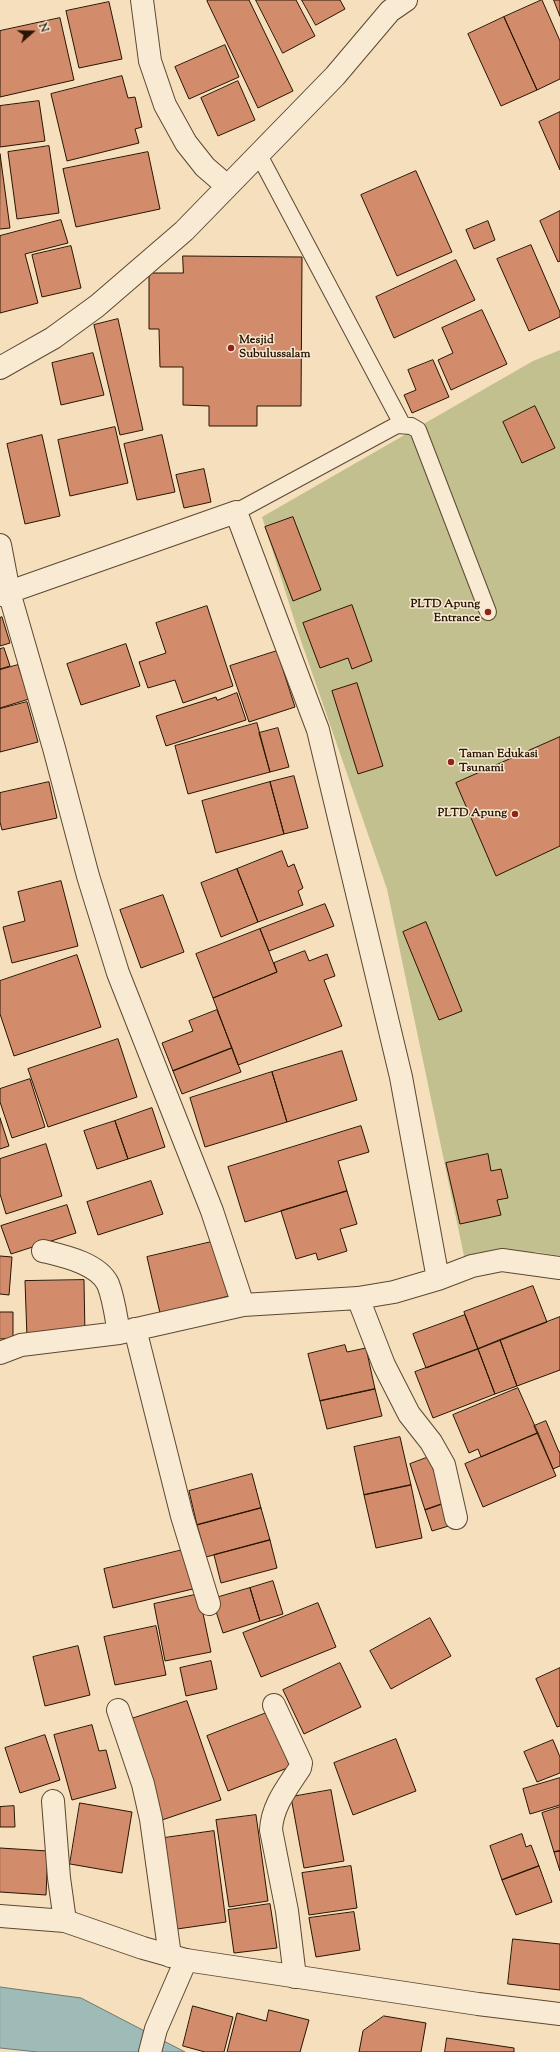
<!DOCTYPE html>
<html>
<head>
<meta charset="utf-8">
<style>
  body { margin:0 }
  #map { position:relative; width:560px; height:2052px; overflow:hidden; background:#f6dfbd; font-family:"Sorts Mill Goudy",serif }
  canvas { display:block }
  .north { position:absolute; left:12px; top:12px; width:40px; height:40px; -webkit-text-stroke:3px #f9ead4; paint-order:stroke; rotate:70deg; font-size:11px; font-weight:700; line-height:16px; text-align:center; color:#281502 }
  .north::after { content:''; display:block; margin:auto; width:14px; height:18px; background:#281502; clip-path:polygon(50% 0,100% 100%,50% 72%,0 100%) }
</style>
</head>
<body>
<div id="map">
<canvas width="560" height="2052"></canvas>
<div class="north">N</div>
</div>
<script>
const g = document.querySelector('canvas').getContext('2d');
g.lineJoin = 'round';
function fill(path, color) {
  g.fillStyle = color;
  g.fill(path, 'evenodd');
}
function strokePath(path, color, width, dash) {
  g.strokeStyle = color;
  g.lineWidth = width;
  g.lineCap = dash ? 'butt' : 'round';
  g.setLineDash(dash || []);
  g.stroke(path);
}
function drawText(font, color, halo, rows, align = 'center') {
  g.font = font + ' "Sorts Mill Goudy",serif';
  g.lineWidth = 3;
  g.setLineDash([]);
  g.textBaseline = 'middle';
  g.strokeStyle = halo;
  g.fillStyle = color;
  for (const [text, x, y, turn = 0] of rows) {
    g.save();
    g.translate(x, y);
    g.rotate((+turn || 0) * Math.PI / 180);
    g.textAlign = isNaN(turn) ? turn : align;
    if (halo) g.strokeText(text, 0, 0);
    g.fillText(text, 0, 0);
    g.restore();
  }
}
fill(new Path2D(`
  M560,350v906l-23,-4 -73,4 -77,-367 -88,-254 -37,-118 271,-156z`), '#c1c08e');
const water = new Path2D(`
  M0,1987l81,11 104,54h-147l-38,-4z`);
fill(water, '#9ebbb8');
strokePath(water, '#6f796f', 1);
const building = new Path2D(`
  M209,0h40l44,91 -35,17 -51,-107z
  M256,0h40l19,36 -32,17z
  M302,0h38l5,9 -29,16z
  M542,0l18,41v38l-23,11 -33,-73z
  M554,0h6v16z
  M109,2l13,57 -43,9 -13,-57z
  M504,17l33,73 -36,16 -33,-72z
  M60,18l14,62 -74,17v-66z
  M225,45l14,32 -50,22 -14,-32z
  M122,76l6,22 7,-1 7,30 -7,2 4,14 -72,18 -16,-67z
  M238,81l17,39 -37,16 -17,-38z
  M39,101l6,40 -45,6v-41z
  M560,112v58l-21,-48z
  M49,146l10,67 -42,6 -9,-67z
  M148,152l12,57 -84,18 -13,-58z
  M0,154l10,74 -10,1z
  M416,171l36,81 -55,24 -36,-81z
  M560,211v50l-2,1 -18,-41z
  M61,220l7,23 -43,11 13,49 -38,10v-77z
  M488,221l7,19 -21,9 -8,-19z
  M531,245l29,67v5l-31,14 -32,-72z
  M71,246l10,42 -39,9 -10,-42z
  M183,256l119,1 -1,149h-44v20h-48v-20l-26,-1v-38h-23l-1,-38h-10v-56h34z
  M456,260l19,40 -81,38 -18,-41z
  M482,310l25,54 -56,26 -13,-30 15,-7 -11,-25z
  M118,319l25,111 -23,5 -26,-110z
  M93,353l11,42 -43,10 -9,-42z
  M433,360l16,37 -37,16 -8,-18 12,-5 -8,-20z
  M535,406l20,42 -33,15 -19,-41z
  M115,427l13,56 -58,13 -12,-56z
  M42,435l18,81 -35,8 -18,-80z
  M162,435l13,57 -38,8 -13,-56z
  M204,469l7,33 -27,6 -8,-33z
  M293,517l28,73 -28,11 -28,-74z
  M352,605l20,56 -20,8 -4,-11 -28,10 -17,-45z
  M207,606l26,80 -50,17 -8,-23 -27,8 -9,-26 27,-9 -10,-30z
  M2,617l8,26 -10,3v-28z
  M126,644l14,42 -59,19 -14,-41z
  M4,648l6,18 -10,3v-20z
  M277,651l18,56 -46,15 -19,-56z
  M18,665l11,34 -29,9v-38z
  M357,683l26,83 -25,8 -26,-83z
  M237,693l9,27 -80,26 -10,-30 60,-19 1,3z
  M27,702l11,40 -38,10v-43z
  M257,723l13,49 -82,22 -13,-48z
  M278,728l11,39 -19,5 -11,-39z
  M560,737v109l-64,30 -40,-93z
  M294,776l14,52 -24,6 -14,-52z
  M49,782l8,36 -55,12 -2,-8v-29z
  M270,782l14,52 -68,19 -14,-52z
  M282,851l6,16 6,-3 9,24 -5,3 5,14 -45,17 -21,-53z
  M237,869l21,53 -37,15 -20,-54z
  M61,881l17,65 -66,17 -9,-36 22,-6 -7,-29z
  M163,895l21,57 -43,16 -21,-58z
  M325,904l9,22 -65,25 -9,-22z
  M426,922l36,89 -23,9 -36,-88z
  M260,929l17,43 -64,26 -17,-44z
  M305,951l4,10 18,-7 8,22 -11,4 18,46 -104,39 -25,-67 64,-26 -3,-9z
  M77,955l24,72 -87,29 -14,-42v-33z
  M217,1010l15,38 -59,23 -11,-28 31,-12 -4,-10z
  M118,1039l19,58 -89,30 -20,-58z
  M232,1048l9,24 -59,22 -9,-23z
  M342,1051l15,49 -70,22 -15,-50z
  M272,1072l15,50 -82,25 -15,-49z
  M30,1079l15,48 -33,11 -12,-36v-13z
  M152,1108l13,39 -37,12 -13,-38z
  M0,1118l9,28 -9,3z
  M115,1121l13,38 -31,10 -13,-38z
  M361,1126l8,26 -31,9 9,30 -102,31 -17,-55z
  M46,1144l16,52 -56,18 -6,-20v-35z
  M488,1154l3,17 10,-2 7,29 -11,2 4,15 -41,9 -14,-61z
  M151,1181l12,33 -65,21 -11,-33z
  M347,1191l10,33 -17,5 7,22 -29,9 -2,-7 -20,6 -15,-48z
  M67,1205l9,28 -65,21 -10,-28z
  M220,1240l13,55 -73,18 -13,-56z
  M0,1256l12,1 -3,38 -9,-1z
  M84,1280l1,56 -58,2 -2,-57z
  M533,1286l14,36 -69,27 -14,-37z
  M0,1312h13v26l-13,1z
  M465,1315l13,34 -52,19 -13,-34z
  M560,1317v53l-43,16 -17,-46z
  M500,1340l17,46 -22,8 -17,-45z
  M345,1345l2,7 19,-4 9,41 -55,12 -12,-47z
  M478,1349l17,45 -62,24 -18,-46z
  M518,1388l20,45 -57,24 -3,-8 -9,4 -16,-38z
  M375,1389l7,27 -55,13 -7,-28z
  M546,1421l13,31h1v14l-7,3 -19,-43z
  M538,1433l18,43 -73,31 -18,-43z
  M400,1437l11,48 -47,10 -10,-48z
  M429,1457l16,46 -20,7 -15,-46z
  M252,1474l9,34 -64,17 -8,-34z
  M411,1485l11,53 -46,10 -12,-53z
  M445,1503l7,22 -20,6 -7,-21z
  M261,1508l9,32 -64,17 -9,-32z
  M270,1540l7,28 -56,15 -7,-28z
  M187,1549l10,39 -84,20 -9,-39z
  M273,1581l10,33 -23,7 -10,-33z
  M250,1588l10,33 -37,12 -11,-34z
  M199,1594l12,58 -46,9 -11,-57z
  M318,1603l18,44 -75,30 -18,-44z
  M430,1618l21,38 -60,33 -21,-38z
  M156,1626l10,49 -51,10 -11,-48z
  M78,1646l12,49 -45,11 -12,-49z
  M211,1661l6,28 -31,7 -6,-28z
  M340,1663l21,44 -57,27 -21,-44z
  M560,1668v58l-3,1 -21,-48z
  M187,1701l34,99 -59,20 -34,-100z
  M269,1712l21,55 -62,24 -21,-55z
  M92,1725l7,26 7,-1 10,38 -44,12 -18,-65z
  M45,1735l15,45 -40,13 -15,-45z
  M396,1739l20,52 -63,24 -19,-52z
  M553,1740l7,17v16l-23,9 -13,-30z
  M560,1778v27l-30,9 -7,-25z
  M331,1790l13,71 -40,7 -13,-71z
  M80,1803l52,9 -10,61 -52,-9z
  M14,1806l1,21h-15v-20z
  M560,1807v44l-6,1 -12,-39z
  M256,1815l12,86 -39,6 -13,-87z
  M214,1831l12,91 -56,8 -13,-91z
  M522,1834l4,13 5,-2 8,21 -37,14 -12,-34z
  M0,1848l48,3 -2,44 -46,-3z
  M560,1851v20l-6,-19z
  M351,1866l6,42 -48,7 -7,-42z
  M539,1866l13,36 -36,13 -14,-35z
  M270,1904l7,44 -43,5 -6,-43z
  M354,1912l6,38 -44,7 -7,-39z
  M513,1939l47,5v46l-52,-6z
  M193,2006l40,11 -9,35h-19l-22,-6z
  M269,2010l40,10 -9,32h-73l10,-39 29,8z
  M384,2016l42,7 -5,29h-62l4,-21z
  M447,2038l67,10v4h-69z`);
fill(building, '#d28c6b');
strokePath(building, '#281502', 1);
const service = new Path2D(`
  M259,155l143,269
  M236,512l161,-87 14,1 7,4 70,182`);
const minor = new Path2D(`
  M142,0l8,61 15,44 21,38 19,24 22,19
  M0,368l53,-30 44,-32 87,-75 151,-155 55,-65 16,-11
  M0,545l9,47 227,-80 82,218 83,347 37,202 34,-13 30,-6 58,8
  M0,595l9,-3 45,156 34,128 30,97 94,238 31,94
  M43,1251c20,5 55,12 65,33 6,15 8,33 11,49
  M358,1298l26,67 25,49 22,28 13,23 12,53
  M135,1329l47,187 27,88
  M0,1353l21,-8 98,-12 124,-28 115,-7 36,-6 44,-13
  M274,1705l27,58 -1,5c-13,20 -28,38 -29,62l16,81 8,66
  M118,1710l25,74 8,35 19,137
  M53,1801l6,77 6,43
  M150,2052l6,-23 30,-69`);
const tertiary = new Path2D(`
  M0,1916l65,5 78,27 43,12 292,44 82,10`);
strokePath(service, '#5c4831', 18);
strokePath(minor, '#5c4831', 24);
strokePath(tertiary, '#5c4831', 24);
strokePath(service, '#f9ead4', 16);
strokePath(minor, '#f9ead4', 22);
strokePath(tertiary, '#f9ead4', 22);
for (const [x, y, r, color] of [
  [231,348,4,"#8f2418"],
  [488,612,4,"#8f2418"],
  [451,762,4,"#8f2418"],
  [515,814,4,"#8f2418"]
]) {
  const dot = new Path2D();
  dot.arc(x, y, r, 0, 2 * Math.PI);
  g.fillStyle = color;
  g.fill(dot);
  strokePath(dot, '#f9ead4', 1.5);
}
drawText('bold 12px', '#281502', '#f9ead4', [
  ["Mesjid",239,341],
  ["Subulussalam",239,355],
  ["PLTD Apung",480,605,"right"],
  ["Entrance",480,619,"right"],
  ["Taman Edukasi",459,755],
  ["Tsunami",459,769],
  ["PLTD Apung",507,814,"right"]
], 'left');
</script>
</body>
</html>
